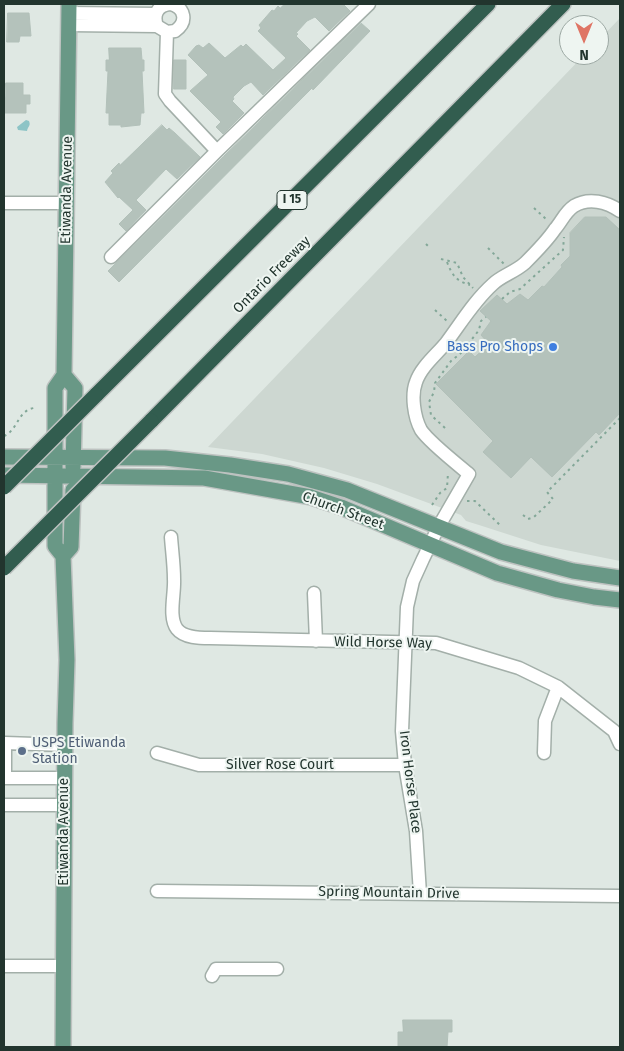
<!DOCTYPE html>
<html>
<head>
<meta charset="utf-8">
<style>
  body { margin:0 }
  #map { position:relative; width:624px; height:1051px; overflow:hidden; background:#dfe8e3; font-family:"Fira Sans",sans-serif }
  canvas { display:block }
  .frame { position:absolute; inset:0; border:5px solid #22352e; pointer-events:none }
  .north { position:absolute; left:559px; top:15px; width:50px; height:50px; box-sizing:border-box; background:#eef5f1; border:1px solid #9ca8a3; border-radius:50%; rotate:180deg; font-size:14px; font-weight:700; line-height:20px; text-align:center; color:#22352e }
  .north::after { content:''; display:block; margin:auto; width:18px; height:22px; background:#df7565; clip-path:polygon(50% 0,100% 100%,50% 72%,0 100%) }
</style>
</head>
<body>
<div id="map">
<canvas width="624" height="1051"></canvas>
<div class="frame"></div>
<div class="north">N</div>
</div>
<script>
const g = document.querySelector('canvas').getContext('2d');
g.lineJoin = 'round';
function fill(path, color) {
  g.fillStyle = color;
  g.fill(path, 'evenodd');
}
function strokePath(path, color, width, dash) {
  g.strokeStyle = color;
  g.lineWidth = width;
  g.lineCap = dash ? 'butt' : 'round';
  g.setLineDash(dash || []);
  g.stroke(path);
}
function drawText(font, color, halo, rows, align = 'center') {
  g.font = font + ' "Fira Sans",sans-serif';
  g.lineWidth = 4;
  g.setLineDash([]);
  g.textBaseline = 'middle';
  g.strokeStyle = halo;
  g.fillStyle = color;
  for (const [text, x, y, turn = 0] of rows) {
    g.save();
    g.translate(x, y);
    g.rotate((+turn || 0) * Math.PI / 180);
    g.textAlign = isNaN(turn) ? turn : align;
    if (halo) g.strokeText(text, 0, 0);
    g.fillText(text, 0, 0);
    g.restore();
  }
}
fill(new Path2D(`
  M620,18v543l-79,-16 -62,-20 -13,-4 -5,-6 -84,-31 -53,-16 -62,-14 -54,-7 376,-392h15v-15z`), '#cdd7d1');
fill(new Path2D(`
  M26,120l3,1c2,5 -1,5 -2,10l-9,-1 -1,-3z`), '#8dc4c6');
const building = new Path2D(`
  M285,4h58l7,7 -21,20 -14,-14 -8,4 -11,12 2,1 -2,2 14,14 -47,45 -12,-13 -7,4 -11,11 1,2 -2,2 12,12 -21,21 -7,-7 5,-5 -31,-31 18,-16 -20,-20 8,-9 3,-1 4,3 6,-5 16,15 16,-13 2,2 3,-3 27,26 13,-12 -28,-27 3,-3 -2,-3 13,-15 2,1 4,-5 2,2z
  M8,13h21l2,23h-11l-1,6h-12z
  M361,23l9,8 -57,59 -1,-2 -193,194 -11,-11 115,-114z
  M109,48h32l1,12h2v11h-2l2,42h-3l-1,12 -19,2v-2h-12v-12h-3l2,-42h-2v-11h3z
  M174,60h12v29h-12z
  M6,83h17v12h7v9h-4v9h-22z
  M162,125l5,5 2,-2 6,5 25,24 -23,22 -11,-10 -30,31 10,10 -20,21 -7,-7 14,-14 -14,-13 -1,1 -13,-16 8,-9 -2,-2 8,-8 1,2z
  M585,217h21l14,13v183l-21,22 -3,-3 -44,45 -21,-20 -20,21 -28,-26 10,-11 -57,-57 33,-33 6,6 14,-13 -8,-9 10,-14 -11,-10 17,-16 10,9 13,-10 8,6 14,-14 2,1 18,-20 -1,-2 9,-9v-23z
  M403,1020h49v12h-4l-1,15h-49v-15h5z`);
fill(building, '#b4c2bb');
strokePath(building, '#b2c0b9', 1);
const minor = new Path2D(`
  M169,4c-12,2 -16,11 -12,22l10,6 8,-1c13,-9 10,-23 -4,-27
  M69,13l87,1
  M69,25l88,1
  M167,32l-2,62 5,7 47,50
  M4,203h63
  M111,257l106,-106 152,-147
  M171,537c1,14 3,28 3,42 1,15 -6,38 3,50 7,9 23,9 33,9l226,5 83,25 39,19 56,44 6,13
  M314,593l2,48
  M157,753l42,12h206
  M544,753l1,-32 13,-34
  M4,778h60
  M5,778v-35l60,2
  M4,805h61
  M157,891l463,5
  M420,894l-4,-63 -11,-66 -3,-34 5,-124 6,-26 10,-22 16,-33 30,-52c-12,-10 -40,-32 -48,-44 -7,-13 -10,-35 -5,-48 5,-15 20,-27 30,-39 15,-20 28,-42 47,-59 8,-8 22,-12 32,-21 10,-10 22,-22 30,-34 7,-8 10,-17 19,-23 15,-9 33,-4 46,5
  M4,966h60
  M212,976l4,-7h61`);
const major = new Path2D(`
  M64,375l11,13 -2,79
  M4,457l161,1 65,7 58,9 59,16 154,62 72,19 47,7
  M4,475l200,3 107,19 30,10 156,66 61,17 36,7 26,3
  M63,556l8,-9 2,-57
  M63,1047l2,-324 2,-63 -4,-104 -8,-10v-158l9,-13 5,-371`);
const highway = new Path2D(`
  M96,395l392,-391
  M151,421l412,-417`);
strokePath(minor, '#a3afa9', 15);
strokePath(major, '#bdc2c0', 18);
strokePath(highway, '#bdc2c0', 18);
strokePath(new Path2D(`
  M534,208l13,12
  M426,244l4,4
  M488,248l16,16
  M441,259l16,4 6,14 10,11
  M447,262c5,13 9,19 23,23
  M502,299l8,-7 10,-3 43,-39 1,-13
  M435,310l13,12
  M445,428l-14,-13 -2,-13 5,-10 1,-9 16,-22 10,-8 15,-19 3,-4 2,-9 5,-4
  M4,436c15,-7 13,-25 30,-28
  M467,501h8l27,26
  M432,505l8,-12 7,-5 1,-15
  M523,515l5,4 6,-2 19,-18 -6,-7 73,-74`), '#83a798', 2, [2.5, 4]);
strokePath(minor, '#fff', 12);
strokePath(major, '#699886', 15);
strokePath(highway, '#325d4f', 15);
const highwayBridge = new Path2D(`
  M4,487l92,-92
  M4,568l147,-147`);
strokePath(highwayBridge, '#bdc2c0', 18, []);
strokePath(highwayBridge, '#325d4f', 15);
for (const [x, y, r, color] of [
  [553,347,5,"#3f7fe0"],
  [22,751,5,"#5c6f8a"]
]) {
  const dot = new Path2D();
  dot.arc(x, y, r, 0, 2 * Math.PI);
  g.fillStyle = color;
  g.fill(dot);
  strokePath(dot, '#eef5f1', 2);
}
for (const [x, y, w] of [
  [292,200,30]
]) {
  const box = new Path2D();
  box.roundRect(x - w / 2, y - 9.5, w, 19, 4);
  g.fillStyle = '#eef5f1';
  g.fill(box);
  strokePath(box, '#22352e', 1);
}
drawText('bold 12px', '#22352e', null, [
  ["I 15",292,200]
]);
drawText('14px', '#22352e', '#eef5f1', [
  ["Etiwanda Avenue",67,190,-89],
  ["Ontario Freeway",272,275,-45],
  ["Church Street",343,511,20],
  ["Wild Horse Way",383,643,1],
  ["Silver Rose Court",280,765],
  ["Iron Horse Place",410,782,83],
  ["Etiwanda Avenue",64,832,-90],
  ["Spring Mountain Drive",389,893,1]
]);
drawText('14px', '#366cbe', '#eef5f1', [
  ["Bass Pro Shops",543,347]
], 'right');
drawText('14px', '#4e5e75', '#eef5f1', [
  ["USPS Etiwanda",32,743],
  ["Station",32,759]
], 'left');
</script>
</body>
</html>
